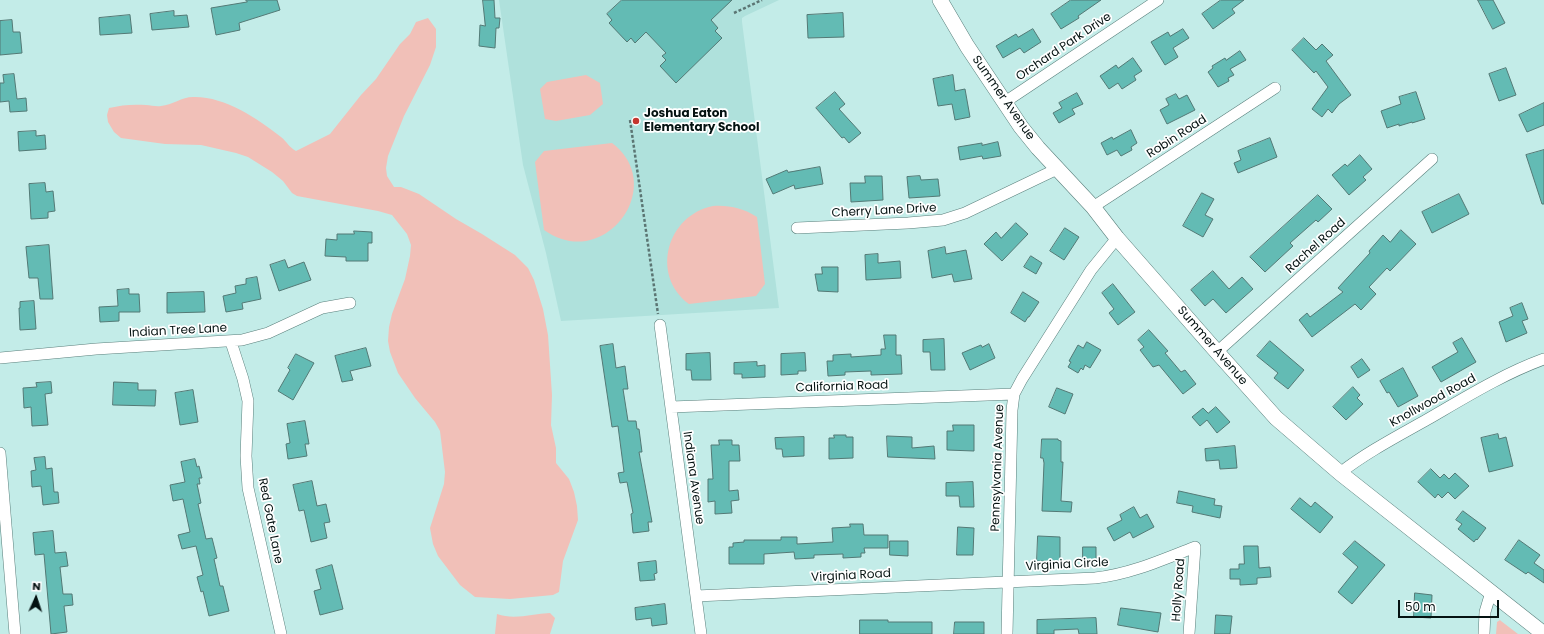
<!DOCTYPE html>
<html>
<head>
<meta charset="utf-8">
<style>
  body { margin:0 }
  #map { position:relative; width:1544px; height:634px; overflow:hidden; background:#c3ece8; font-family:Poppins,sans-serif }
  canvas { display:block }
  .north { position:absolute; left:16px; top:578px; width:40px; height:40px; -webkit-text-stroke:3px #fff; paint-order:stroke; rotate:3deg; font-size:11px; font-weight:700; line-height:16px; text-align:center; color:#041211 }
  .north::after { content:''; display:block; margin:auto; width:14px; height:18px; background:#041211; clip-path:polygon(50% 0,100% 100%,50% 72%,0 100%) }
  .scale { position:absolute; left:1398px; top:600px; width:101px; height:18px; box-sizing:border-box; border:2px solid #041211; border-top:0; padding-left:5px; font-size:12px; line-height:14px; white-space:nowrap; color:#041211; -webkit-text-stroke:3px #fff; paint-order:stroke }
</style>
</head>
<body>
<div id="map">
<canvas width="1544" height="634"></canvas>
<div class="north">N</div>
<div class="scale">50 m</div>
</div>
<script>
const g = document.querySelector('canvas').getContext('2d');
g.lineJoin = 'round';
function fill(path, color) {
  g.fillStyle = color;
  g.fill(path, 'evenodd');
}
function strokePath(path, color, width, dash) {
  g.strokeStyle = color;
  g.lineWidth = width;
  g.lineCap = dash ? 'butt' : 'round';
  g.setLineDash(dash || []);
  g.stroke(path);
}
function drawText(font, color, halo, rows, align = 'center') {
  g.font = font + ' Poppins,sans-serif';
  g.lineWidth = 3.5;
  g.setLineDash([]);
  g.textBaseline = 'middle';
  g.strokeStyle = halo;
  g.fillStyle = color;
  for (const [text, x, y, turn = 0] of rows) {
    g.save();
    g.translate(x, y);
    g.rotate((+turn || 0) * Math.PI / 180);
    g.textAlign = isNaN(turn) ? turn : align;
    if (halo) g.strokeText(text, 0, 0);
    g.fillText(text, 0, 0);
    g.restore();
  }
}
fill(new Path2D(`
  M499,0h280l-34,16 -3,2v4l37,286 -218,13 -15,-68 -23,-88z`), '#afe1dc');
fill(new Path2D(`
  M428,18l8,11v18l-6,18 -26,51 -16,40 -2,12 1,8 7,11h7l18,7 37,25 26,15 33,21 13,13 6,12 9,29 5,26 4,60 -1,30 5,23v15l13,16 5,13 3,14 1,14 -15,41 -4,31 -6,3 -43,4 -35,-2 -15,-12 -22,-29 -5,-12 -3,-16 14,-44 1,-12 -5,-41 -5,-9 -20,-24 -17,-25 -8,-21 -2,-11 1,-14 3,-13 13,-35 5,-23 1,-11 -4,-11 -15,-19 -14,-4 -81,-15 -5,-3 -9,-12 -11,-9 -24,-15 -12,-4 -35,-8 -36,-1 -44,-6 -7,-6 -6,-10 -1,-7 2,-7c12,-3 24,-4 37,-3 5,0 10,2 15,1 11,-1 21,-9 32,-9 31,-1 64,21 88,40 6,5 8,10 15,14l34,-17 31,-39 15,-16 24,-35 10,-10 6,-12z
  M586,75l14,8 3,21 -13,11 -34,6 -11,-2 -5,-30 7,-7z
  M612,143c57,43 -8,130 -68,87l-9,-68 9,-11z
  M713,206c16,-1 30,2 44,11l8,67 -9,12 -67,8c-39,-29 -22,-89 24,-98z
  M550,613l5,5 -5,16h-55l2,-20c17,6 35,0 53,-1z
  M1500,620l1,1 17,13h-22l1,-12z`), '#f1c0b8');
const building = new Path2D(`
  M246,0h31l3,10 -41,13 1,7 -24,5 -5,-27 36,-6z
  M483,0h11l1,18h5l-1,10h-3l-1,20 -16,-2 1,-21 5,1z
  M622,0h110l-21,20 7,8 -3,3 7,7 -46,45 -16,-17 6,-6 -4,-4 4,-3 -20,-21 -11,11 -4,-5 -4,4 -18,-19 3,-3 -5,-6z
  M1071,0h30l-23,16 1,2 -18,11 -10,-15z
  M1221,0h23l-12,9 3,4 -22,16 -11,-15z
  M1478,0h15l12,23 -12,6z
  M174,11v5l13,-1 2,12 -37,3 -2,-16z
  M843,13l1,24 -36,1 -1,-23z
  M130,15l2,18 -32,2 -1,-17z
  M12,20l1,12h7l2,21 -22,2v-34z
  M1033,29l8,13 -17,11 -4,-5 -17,10 -7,-12 20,-12 2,3z
  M1183,29l6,9 -16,10 5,9 -13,8 -14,-23 17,-10 2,4z
  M1304,38l12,12 6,-6 11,11 -7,6 25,34 -12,9 -7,9 -4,-4 -6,8 -10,-8 16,-22 -12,-16 -2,2 -22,-23z
  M1240,51l6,9 -16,9 4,6 -6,3 1,3 -11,6 -10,-15 5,-4 -1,-2 13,-8 1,2z
  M1133,58l9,13 -8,5 2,4 -14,9 -4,-6 -9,6 -9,-13 16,-11 2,3z
  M1506,68l10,27 -17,6 -10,-27z
  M14,74l3,25 9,-1 1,13 -17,1 -1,-11 -9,1v-19h4l-1,-8z
  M953,75l2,16 10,-2 5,28 -15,3 -3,-16 -14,2 -5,-27z
  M835,92l10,12 -6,5 22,24 -12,10 -5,-6 -2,1 -26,-30z
  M1416,92l9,27 -13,4v-1l-13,4v-2l-12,4 -6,-17 20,-7 -2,-7z
  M1077,93l6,11 -11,5 3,5 -16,9 -6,-10 9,-5 -3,-5z
  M1176,94l3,5 8,-4 8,15 -28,14 -7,-14 9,-5 -3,-6z
  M1544,103v22l-17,7 -8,-17z
  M1131,130l6,13 -6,4 1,3 -11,6 -4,-6 -10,5 -6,-12 11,-6 1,2z
  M36,131v5l9,-1 1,14 -27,2 -1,-19z
  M1270,138l7,19 -39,16 -4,-10 7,-3 -3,-9z
  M998,142l3,14 -18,3 -1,-3 -22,4 -2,-13 24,-4v2z
  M1544,150v54h-2l-16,-49z
  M1360,155l12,14 -9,8 3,3 -17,15 -17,-20 13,-11 2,2z
  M820,167l3,17 -28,5 -1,-4 -21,9 -7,-15 21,-9 1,2z
  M865,176h17l1,24 -32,2 -1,-19h15z
  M920,176l1,4 17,-1 2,17 -31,2 -2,-21z
  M45,183l1,9 7,-1 2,20 -7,1v6l-17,1 -2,-35z
  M1202,193l12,6 -9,16 8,4 -10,18 -20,-11z
  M1459,194l10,20 -37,19 -10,-21z
  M1318,195l14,14 -14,13 -2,-2 -26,23 3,3 -28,26 -15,-15z
  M1016,223l12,11 -26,27 -18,-17 12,-12 5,6z
  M1065,228l14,9 -15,23 -14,-9z
  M1401,230l15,14 -26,27 -3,-3 -18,19 7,7 -15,16 -6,-6 -43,33 -13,-17 8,-7 3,4 33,-25 -5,-4 32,-35 -1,-2 14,-16 7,7z
  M354,231l18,1v11h-4v18h-22v-4l-21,-1 1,-17 11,1v-6h17z
  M49,245l4,54h-13l-2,-21h-9l-3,-31z
  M945,247l1,7 20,-4 6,29 -18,3 -2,-8 -20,4 -4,-27z
  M878,254v9l22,-2 1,17 -35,2 -1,-25z
  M1031,256l11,7 -6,11 -12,-7z
  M285,260l3,8 16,-6 7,18 -32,11 -9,-26z
  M822,267h16v25l-20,-1 -3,-17h7z
  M1213,271l16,18 13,-12 11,12 -27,24 -13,-14 -8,7 -14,-16z
  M257,277l4,22 -19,4 1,6 -17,3 -3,-16 13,-3 -1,-7 11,-2v-5z
  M1113,284l22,28 -17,13 -9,-12 5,-4 -12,-16z
  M129,289v5h10l1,18h-21v9l-19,1 -1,-15 19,-1 -1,-16z
  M204,292l1,20 -38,1v-20z
  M1023,292l16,10 -10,15h-1l-3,5 -14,-9z
  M34,301l2,28 -16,1 -1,-22h1v-6z
  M1522,303l6,16 -6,2 5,12 -21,9 -7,-20 14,-6 -3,-8z
  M1149,330l19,21 -3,2 16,19 4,-2 11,14 -13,10 -24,-29 -6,2 -13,-17 4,-3 -6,-7z
  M884,335h12v20h5l1,19 -31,1v-4l-26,1v3l-17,1 -1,-15h6v-6l18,-1v3l30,-2v-6h4z
  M1462,338l14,24 -35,20 -9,-15 26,-15 -5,-9z
  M944,339l1,31h-14l-1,-18h-7v-12z
  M1270,341l34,29 -16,19 -14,-11 4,-5 -21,-17z
  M1087,342l14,8 -11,18 -5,-3 -2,5 -2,-2 -3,5 -10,-6 3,-5 -2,-1 9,-16 5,3z
  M613,344l3,24 9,-2 3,23h-5l5,32h8l1,8h2l3,23h-3l13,70h-4l1,9 -16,2 -2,-19 2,-1 -6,-31 -7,1 -2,-10 6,-1 -6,-46 -6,1 -12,-81z
  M989,344l6,14 -25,12 -8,-17 19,-8 1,2z
  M366,348l5,18 -21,5 3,9 -11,2 -7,-26z
  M710,353l1,27h-19l-1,-10h-5v-16z
  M805,353l1,18h-8v3l-17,1v-21z
  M296,354l18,9 -21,37 -15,-9 12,-21 -2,-2z
  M1362,359l8,11 -12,8 -7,-11z
  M757,362v4l8,-1v12l-23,1v-4h-8v-11z
  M1403,368l15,28 -20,11 -9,-15 -2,1 -7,-12z
  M51,382l1,11 -7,1 3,31 -16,1 -1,-19 -7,1 -1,-20 14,-1 -1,-4z
  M114,382l24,1v7h18l-1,16 -42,-1z
  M1353,387l7,8 -3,3 6,6 -17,16 -13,-13z
  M1057,388l16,6 -8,20 -16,-7z
  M193,390l5,32 -18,3 -5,-32z
  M1216,407l14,15 -13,11 -10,-13 -7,6 -8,-9 11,-9 5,5z
  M305,421l4,23h-4l2,12 -19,3 -2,-15 4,-1 -3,-19z
  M953,425h21v26l-27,-1v-19h6z
  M1498,434l1,5 7,-2 7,29 -24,6 -8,-34z
  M834,435h12v2h7v21l-24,1v-21h5z
  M887,436l25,1v11l22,-2 1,13 -47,-2z
  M804,437v19l-21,1 -1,-8h-6l-1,-11z
  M1042,439h16v1l3,1v21h2l-2,39 11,1 -1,10 -29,-1 2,-48 -1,-5h-2z
  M719,440h13v5h7l1,16h-11v30l9,-1 1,10 -8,1 1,12 -17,1v-13l-7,1v-23h5l-2,-34h8z
  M1235,446l2,22 -17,1 -1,-9 -13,1 -1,-12z
  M45,457l1,12 6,-1 2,24h4l1,11 -16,2 -2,-19 -9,1 -1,-16 5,-1 -2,-12z
  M195,459l2,8 2,-1 3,12h-3l1,6h-3l4,19 -3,1 8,35 6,-1 5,20 -3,1 6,27h3l6,25 -20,5 -6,-25 -2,1 -4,-15 6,-2 -7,-29 -14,3 -4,-14 12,-3 -7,-33 -10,2 -3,-16 15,-3 -4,-20z
  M1431,469l9,9 4,-4 5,5 6,-6 14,13 -14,13 -7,-7 -6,6 -4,-4 -3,4 -17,-16z
  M312,481l5,25 9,-2 4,18 -6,1 3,15 -16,4 -7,-32 -5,1 -6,-26z
  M973,482l1,25h-14l-1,-11h-13v-13z
  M1179,491l36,8 -1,6 8,1 -2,12 -28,-6 1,-6 -16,-3z
  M1300,498l11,9 4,-5 18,15 -13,16 -29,-24z
  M1134,507l6,11 7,-4 7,13 -21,11 -3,-6 -16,9 -7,-13 15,-8 -2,-5z
  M1463,511l23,17 -9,12 -1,-1 -2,3 -16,-13 4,-5 -6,-4z
  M850,524h13l1,11h24v13h-24l1,5h-4v4l-18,1v-4l-29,1v3l-19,1 -1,-7 -30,2v10h-35v-17h4v-4l11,-1v-2h37v-3h16v7l36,-2 -1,-14 18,-1z
  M958,527l16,1 -1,27h-16z
  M53,531l2,22 11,-1 2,14 -8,1 3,27h9l1,11 -9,1 3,26 -16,2 -7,-80 -9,1 -2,-22z
  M1038,536l22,1v25l-23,-1z
  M1519,540l21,15 -6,8 10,7v13l-16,-11 -2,2 -21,-14z
  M890,541h18v15l-18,-1z
  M1355,541l30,24 -33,39 -14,-12 20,-25 -15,-13z
  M1244,546h14l1,22 11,-1 1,10 -14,1v6l-17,1v-6h-10v-10h9v-5h5z
  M1083,547h13v13h-13z
  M656,561l1,12 -3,1 1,6 -15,1 -2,-18z
  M332,565l11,44 -23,6 -6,-24 7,-2 -5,-19z
  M1415,593l17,2 -1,23 -17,-1z
  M665,604l2,20 -15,2 -1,-8 -15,2 -1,-12z
  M1121,608l40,5 -3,19 -40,-7z
  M1216,615l16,1 -2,18h-15z
  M1096,618l1,16h-18l-1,-5 -24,1v4h-17v-14z
  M860,620h28v2h44v12h-72z
  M955,622h29v12h-30z`);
fill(building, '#63bbb4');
strokePath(building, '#537975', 1);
const street = new Path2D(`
  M1005,102l153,-102
  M1093,207l182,-119
  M797,228l111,-5 35,-3 22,-7 92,-44
  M660,325l41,309
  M231,342l12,37 5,22 -2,55 2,32 33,146
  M1217,352l215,-193
  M0,358l96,-9 146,-9 26,-7 54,-25 28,-5
  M671,407l343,-13
  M0,453l15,181
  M1340,473c27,-21 58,-37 88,-54 38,-22 75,-45 116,-60
  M696,596l399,-18c35,-4 67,-18 100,-31l-6,87
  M1007,634l5,-224 2,-16 8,-15 69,-109 26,-32
  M1484,634l1,-22 6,-20`);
const secondary = new Path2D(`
  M940,0l27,46 54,81 17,21 55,59 24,31 100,114 59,66 64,55 204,161`);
strokePath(street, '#597f7b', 12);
strokePath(secondary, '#597f7b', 16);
strokePath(new Path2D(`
  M734,13l28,-13
  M630,120l28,194`), '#5b7573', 2.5, [3, 2]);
strokePath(street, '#fff', 11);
strokePath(secondary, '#fff', 15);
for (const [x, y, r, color] of [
  [636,121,4,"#c4362e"]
]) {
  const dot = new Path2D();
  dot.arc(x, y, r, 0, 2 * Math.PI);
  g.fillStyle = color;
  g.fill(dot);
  strokePath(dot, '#fff', 1.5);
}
drawText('12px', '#041211', '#fff', [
  ["Orchard Park Drive",1064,47,-34],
  ["Summer Avenue",1003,98,55],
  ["Robin Road",1177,137,-33],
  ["Cherry Lane Drive",884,211,-3],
  ["Rachel Road",1316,246,-42],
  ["Indian Tree Lane",178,331,-3],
  ["Summer Avenue",1212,346,49],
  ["California Road",842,387,-2],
  ["Knollwood Road",1433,401,-29],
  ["Pennsylvania Avenue",998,468,-88],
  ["Indiana Avenue",693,478,82],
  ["Red Gate Lane",270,521,79],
  ["Virginia Circle",1067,565,-3],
  ["Virginia Road",851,576,-3],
  ["Holly Road",1179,590,-86]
]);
drawText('bold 12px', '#041211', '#fff', [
  ["Joshua Eaton",644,114],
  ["Elementary School",644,128]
], 'left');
</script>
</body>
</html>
